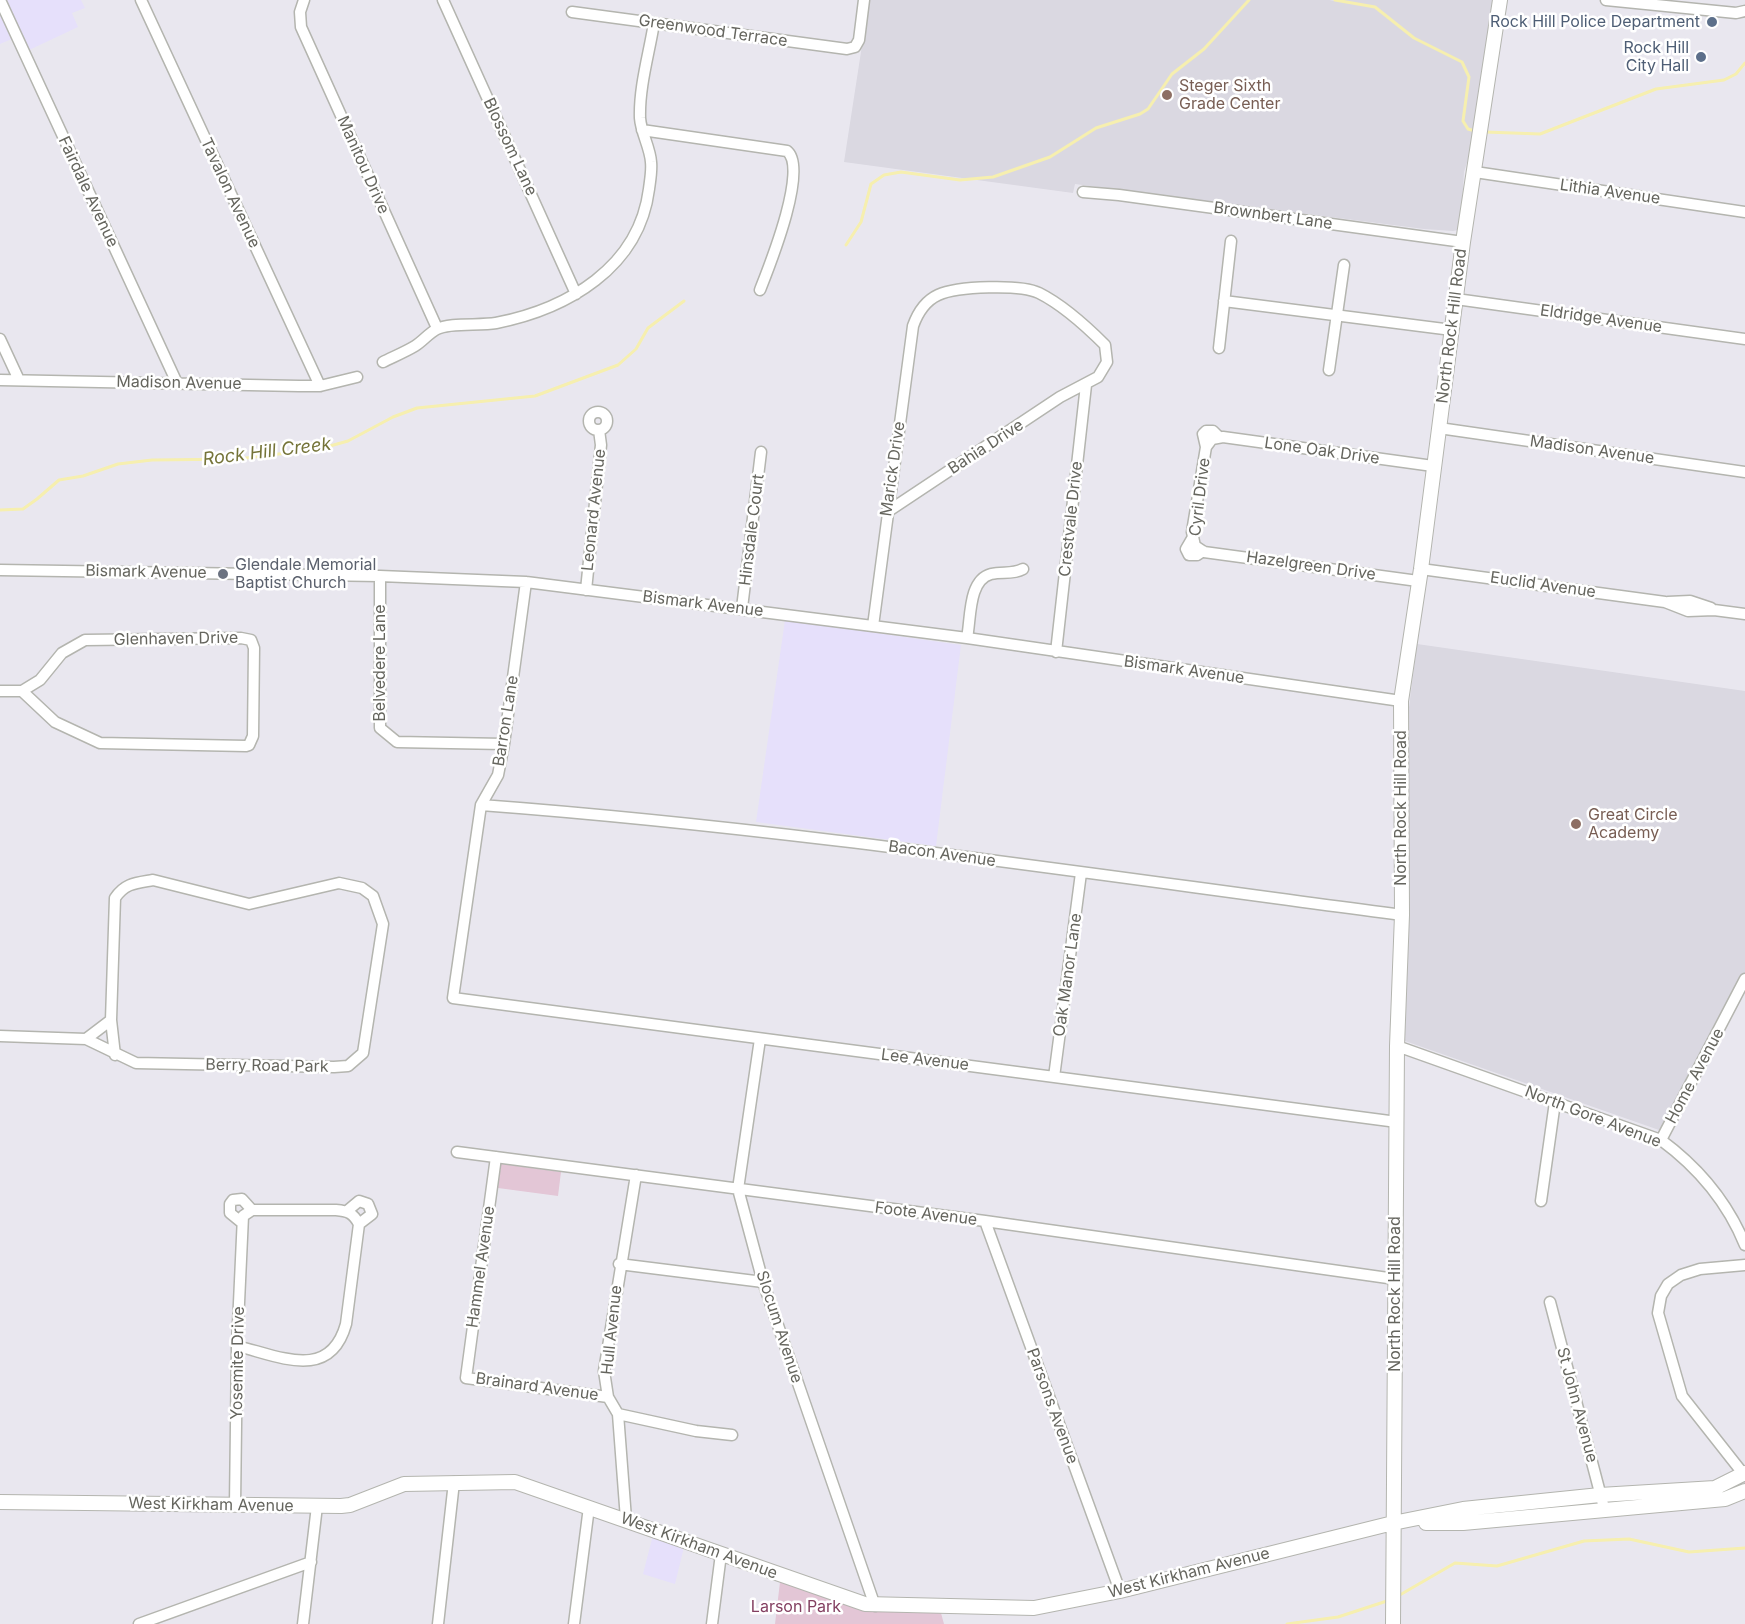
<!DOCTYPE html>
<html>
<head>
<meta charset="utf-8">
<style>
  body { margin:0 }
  canvas { display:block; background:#e9e7ef }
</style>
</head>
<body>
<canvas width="1745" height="1624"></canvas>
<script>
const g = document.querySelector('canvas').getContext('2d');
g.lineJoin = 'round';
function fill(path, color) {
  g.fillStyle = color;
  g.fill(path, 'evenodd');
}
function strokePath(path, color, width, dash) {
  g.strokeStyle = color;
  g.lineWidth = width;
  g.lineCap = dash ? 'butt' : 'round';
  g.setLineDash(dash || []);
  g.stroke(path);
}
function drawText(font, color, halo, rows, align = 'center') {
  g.font = font + ' Inter,sans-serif';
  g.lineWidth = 5;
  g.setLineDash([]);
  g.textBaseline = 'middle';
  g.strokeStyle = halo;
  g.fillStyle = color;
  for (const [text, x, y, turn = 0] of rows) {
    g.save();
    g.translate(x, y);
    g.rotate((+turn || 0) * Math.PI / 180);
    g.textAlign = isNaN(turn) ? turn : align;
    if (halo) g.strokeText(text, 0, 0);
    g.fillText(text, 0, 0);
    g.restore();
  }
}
fill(new Path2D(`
  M0,0h81l4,8 -13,5 6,14 -51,24 -8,-15 -19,8z
  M785,620l176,25 -25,201 -180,-24z
  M653,1535l31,12 -9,37 -32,-10z`), '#e6e0fb');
fill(new Path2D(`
  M869,0h460l13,2 1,-2h150l-18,136 -11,36 -3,50 -3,8 -5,1 -29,-2 -349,-45 -2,9 -229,-31z
  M1417,644l328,47v282l-35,70 -46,83 -5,4 -254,-89 3,-326z`), '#dad8e1');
fill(new Path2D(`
  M501,1164l60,8 -3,24 -60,-8z
  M780,1582l87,29 74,2 3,11h-169z`), '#e3c6d6');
strokePath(new Path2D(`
  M1335,0l40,7 39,31 48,24 7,15 -6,44 5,8 7,2
  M1485,132l55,2 116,-45 68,-9 12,-6 9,-11
  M846,245l15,-23 10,-38 13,-9 17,-3 59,8 33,-3 57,-20 46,-29 44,-14 8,-5 24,-35 32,-25 45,-49
  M0,510l23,-1 14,-10 22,-19 24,-4 35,-12 34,-4 86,-1 81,-10 29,-8 45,-24 24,-9 118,-12 83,-31 18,-16 12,-21 36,-27
  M1398,1596l57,-33 42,3 87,-25 45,-2 60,13 56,-4
  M1287,1624l51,-7 52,-17`), '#f6efaf', 3);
const minor = new Path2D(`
  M0,0l177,383
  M141,0l179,386
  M304,0l-4,12 1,15 136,301
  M443,0l133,294
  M1606,0l130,13 9,-2
  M572,12l275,37 8,-2 4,-7 5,-40
  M642,130l145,21c22,17 -18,116 -27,139
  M1475,172l270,40
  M1083,192l36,3 344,47
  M1456,299l289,40
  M1224,301l228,29
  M0,339l19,41
  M1219,348l12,-107
  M383,362c10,-5 22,-10 32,-16 8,-5 14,-13 22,-17 13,-7 43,-3 59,-6 71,-14 143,-55 153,-134 1,-8 3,-18 2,-27 -1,-15 -10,-29 -11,-44 -1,-31 9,-64 14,-95
  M1329,370l15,-105
  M0,380l299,6h21l37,-9
  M589 421a9 9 0 1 1 18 0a9 9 0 1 1-18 0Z
  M1439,428l306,44
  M1206,447l-3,-13 3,-3h7l6,6
  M1193,537l-7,12 3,6h8l6,-4
  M1421,569l244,33 23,9 26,-1 31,4
  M0,570l380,6 146,6 441,56 434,63
  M380,576v152l17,14 107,2
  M1418,581l-214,-29 -9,-6 -3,-14 14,-85 6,-8 11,-2 210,29
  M526,582l-22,162 -6,31 -17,30 -28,193 944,124
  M586,590l15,-145 -2,-15
  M1668,602l22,-1 21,7
  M742,608l19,-156
  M873,626l40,-300c5,-14 12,-25 25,-31 19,-9 83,-11 101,-2 24,12 47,33 66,52l2,17 -9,15 -38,20 -173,115
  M241,638l10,2 3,8 -1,88 -4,9 -3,1 -146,-3 -45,-21 -33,-31 18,-11 22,-27 23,-13z
  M967,638c4,-19 1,-58 24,-64 11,-3 21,1 32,-5
  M1056,652l30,-267
  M0,691h22
  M481,805c308,23 614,70 921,110
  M153,880l96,24 90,-21 23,5 11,8 10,28 -20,129 -15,13 -14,1 -198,-4 -50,-24 25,-19 4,-122c10,-15 21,-15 38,-18z
  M111,1020l4,35
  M0,1036l86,3
  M760,1039l-22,150 25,93 112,324
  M1397,1046l264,94c38,28 66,61 84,105
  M1054,1077l27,-204
  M1661,1140l84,-161
  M457,1152l528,69 410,58
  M496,1157l-30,221 142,19
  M1541,1201l14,-99
  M347,1211l12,-10 9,3 4,10 -13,10
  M985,1221l135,370
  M241,1222l-11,-9v-9l3,-4 9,-1 10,11
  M619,1264l144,18
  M1745,1265l-45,4 -19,6 -13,9 -7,12 -3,17 24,83 63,80
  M1550,1302l54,206
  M618,1414l78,17 36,4
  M235,1505l2,-159 6,-130 9,-6h84c12,1 17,3 23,14l-13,100c-16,58 -67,32 -109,22
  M626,1519l-8,-105 -10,-17 -4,-26 32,-196
  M139,1624l172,-62
  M303,1624l14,-118
  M438,1624l16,-142
  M574,1624l15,-117
  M712,1624l9,-70`);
const tertiary = new Path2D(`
  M0,1502l341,4 9,-1 54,-21 111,-2 350,122 169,4 86,-17 273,-68 70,-14 137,-14 115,-7 30,-15
  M1426,1523h37l262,-24 20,-8
  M1393,1624l4,-578 5,-131 -1,-214 20,-132 42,-327 37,-242`);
strokePath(minor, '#b4b5af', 13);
strokePath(tertiary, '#b4b5af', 16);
strokePath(minor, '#fff', 10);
strokePath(tertiary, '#fff', 14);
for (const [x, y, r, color] of [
  [1712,22,6,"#5c6f8a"],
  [1701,57,6,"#5c6f8a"],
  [1167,95,6,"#8d6e63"],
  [223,574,6,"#6b7280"],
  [1576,824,6,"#8d6e63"]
]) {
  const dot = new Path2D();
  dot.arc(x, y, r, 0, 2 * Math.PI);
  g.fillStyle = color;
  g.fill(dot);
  strokePath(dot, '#fff', 2);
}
drawText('16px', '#4e5e75', '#fff', [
  ["Rock Hill Police Department",1700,22],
  ["Rock Hill",1689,48],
  ["City Hall",1689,66]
], 'right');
drawText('16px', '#65655e', '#fff', [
  ["Greenwood Terrace",713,31,8],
  ["Blossom Lane",510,147,65],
  ["Manitou Drive",363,165,66],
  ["Fairdale Avenue",88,192,65],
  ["Lithia Avenue",1610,192,8],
  ["Tavalon Avenue",230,193,65],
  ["Brownbert Lane",1273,216,8],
  ["Eldridge Avenue",1601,319,8],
  ["North Rock Hill Road",1452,326,-83],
  ["Madison Avenue",179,383,1],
  ["Bahia Drive",986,447,-33],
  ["Madison Avenue",1592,450,8],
  ["Lone Oak Drive",1322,451,8],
  ["Marick Drive",893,469,-82],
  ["Cyril Drive",1200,497,-83],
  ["Leonard Avenue",594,510,-84],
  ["Crestvale Drive",1071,519,-84],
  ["Hinsdale Court",752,530,-83],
  ["Hazelgreen Drive",1311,566,8],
  ["Bismark Avenue",146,572,1],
  ["Euclid Avenue",1543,585,8],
  ["Bismark Avenue",703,604,7],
  ["Glenhaven Drive",176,639,-1],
  ["Belvedere Lane",380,663,-90],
  ["Bismark Avenue",1184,670,8],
  ["Barron Lane",506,721,-81],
  ["North Rock Hill Road",1401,808,-90],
  ["Bacon Avenue",942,854,8],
  ["Oak Manor Lane",1068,975,-82],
  ["Lee Avenue",925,1060,7],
  ["Berry Road Park",267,1066,1],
  ["Home Avenue",1695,1076,-62],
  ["North Gore Avenue",1593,1117,21],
  ["Foote Avenue",926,1214,7],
  ["Hammel Avenue",481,1267,-82],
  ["North Rock Hill Road",1395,1294,-90],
  ["Slocum Avenue",779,1327,72],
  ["Hull Avenue",612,1330,-84],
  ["Yosemite Drive",238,1363,-89],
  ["Brainard Avenue",537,1387,8],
  ["St John Avenue",1577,1405,75],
  ["Parsons Avenue",1052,1406,70],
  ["West Kirkham Avenue",211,1505,1],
  ["West Kirkham Avenue",699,1546,20],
  ["West Kirkham Avenue",1189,1573,-14]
]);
drawText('16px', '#785e54', '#fff', [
  ["Steger Sixth",1179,86],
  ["Grade Center",1179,104],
  ["Great Circle",1588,815],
  ["Academy",1588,833]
], 'left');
drawText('16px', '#5b616d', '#fff', [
  ["Glendale Memorial",235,565],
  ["Baptist Church",235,583]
], 'left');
drawText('16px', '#833f60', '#fff', [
  ["Larson Park",796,1607]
]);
drawText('italic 18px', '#757439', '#fff', [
  ["Rock Hill Creek",267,452,-7]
]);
</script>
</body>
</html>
